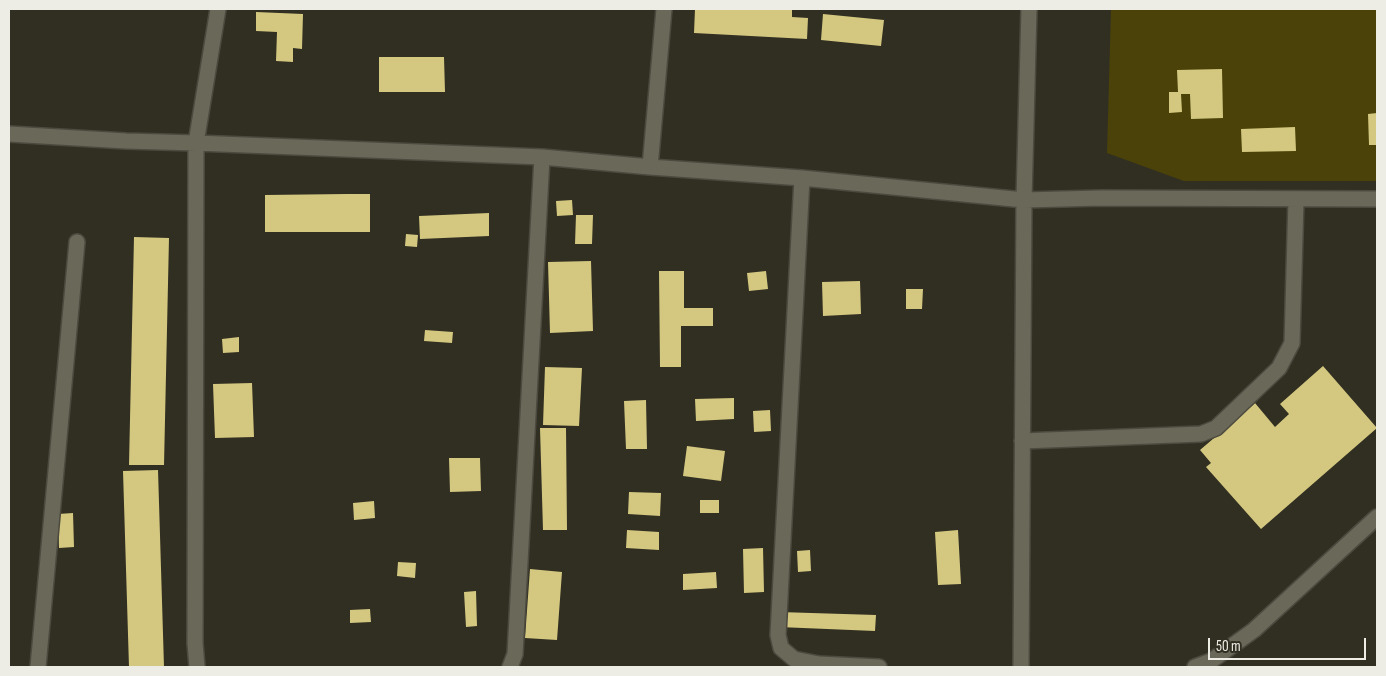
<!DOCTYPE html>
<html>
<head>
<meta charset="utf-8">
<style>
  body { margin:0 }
  #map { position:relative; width:1386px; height:676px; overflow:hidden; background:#312f22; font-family:"Sofia Sans Condensed",sans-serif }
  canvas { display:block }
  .frame { position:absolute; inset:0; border:10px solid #eeede5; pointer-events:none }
  .scale { position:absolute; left:1208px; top:638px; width:158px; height:22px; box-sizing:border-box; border:2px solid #eeede5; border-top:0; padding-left:6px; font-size:15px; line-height:18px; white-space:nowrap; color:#eeede5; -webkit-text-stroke:4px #312f22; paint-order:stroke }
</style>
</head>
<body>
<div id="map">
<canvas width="1386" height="676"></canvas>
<div class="frame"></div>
<div class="scale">50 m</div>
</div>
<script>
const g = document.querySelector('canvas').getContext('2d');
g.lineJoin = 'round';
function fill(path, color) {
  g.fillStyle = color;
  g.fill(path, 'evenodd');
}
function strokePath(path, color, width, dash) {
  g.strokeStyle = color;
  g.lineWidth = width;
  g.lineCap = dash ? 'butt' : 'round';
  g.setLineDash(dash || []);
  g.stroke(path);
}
fill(new Path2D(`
  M1111,9h266v172h-193l-77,-28z`), '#4b4209');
fill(new Path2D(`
  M695,9l60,1v-1h37v8l16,1 -1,21 -113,-6z
  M256,12l47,2 -1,35 -9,-1v14l-17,-1 1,-29 -21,-1z
  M823,14l61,6 -3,26 -60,-6z
  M379,57h65l1,35h-66z
  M1222,69l1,49 -32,1 -1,-25h-9l1,18 -13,1v-21h9l-1,-22z
  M1377,113v32h-8l-1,-31z
  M1295,127l1,24 -54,1 -1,-23z
  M347,194h23v38h-105v-37z
  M572,200l1,15 -16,1 -1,-15z
  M489,213v23l-69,3 -1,-23z
  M576,215h17l-1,29h-17z
  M406,234l12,1 -1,12 -12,-1z
  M134,237l35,1 -5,227h-35z
  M591,261l2,70 -43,2 -2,-71z
  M659,271h25v37h29v18h-32v41h-21z
  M766,271l2,18 -19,2 -2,-18z
  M860,281l1,33 -38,2 -1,-34z
  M906,289h17l-1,20h-16z
  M425,330l28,2 -1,11 -28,-2z
  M239,337v15l-16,1 -1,-14z
  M1323,366l54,62 -116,101 -55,-62 5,-4 -11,-13 55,-47 20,24 14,-13 -9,-10z
  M545,367l37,1 -3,58 -36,-1z
  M252,383l2,54 -39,1 -2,-54z
  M734,398v21l-38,2 -1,-22z
  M646,400l1,49h-21l-2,-48z
  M770,410l1,21 -17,1 -1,-21z
  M540,428h26l1,102h-24z
  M687,446l38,5 -4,30 -38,-5z
  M449,458h31l1,33 -31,1z
  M158,470l6,197h-35l-6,-196z
  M629,492l32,1 -1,23 -32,-2z
  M700,500h19v13h-19z
  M374,501l1,17 -21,2 -1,-17z
  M73,513l1,34 -15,1 -1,-34z
  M627,530l32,2v18l-33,-2z
  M958,530l3,54 -23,1 -3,-53z
  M763,548l1,44 -20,1 -1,-44z
  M810,550l1,21 -13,1 -1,-21z
  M398,562l18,1 -1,15 -18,-2z
  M530,569l32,3 -5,68 -32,-2z
  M716,572l1,16 -34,2v-16z
  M476,591l1,35 -11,1 -2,-35z
  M370,609l1,13 -21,1v-13z
  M779,612l97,3 -1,16 -96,-4z`), '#d4c880');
const minor = new Path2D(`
  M9,134l117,7 70,2 346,14 108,10 152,11 222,22 77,-2 276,1
  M650,167l14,-158
  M802,178l-24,457 3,13 13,11 25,5 60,3
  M1022,441l179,-7 15,-6 63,-60 13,-25 4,-144
  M38,667l39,-425
  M197,667l-2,-24 1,-500 22,-134
  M510,667l5,-13 27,-497
  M1021,667l3,-467 5,-191
  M1195,667l16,-6 43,-31 123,-113`);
strokePath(minor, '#4c4a3f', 18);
strokePath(minor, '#6a6859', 15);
</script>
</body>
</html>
